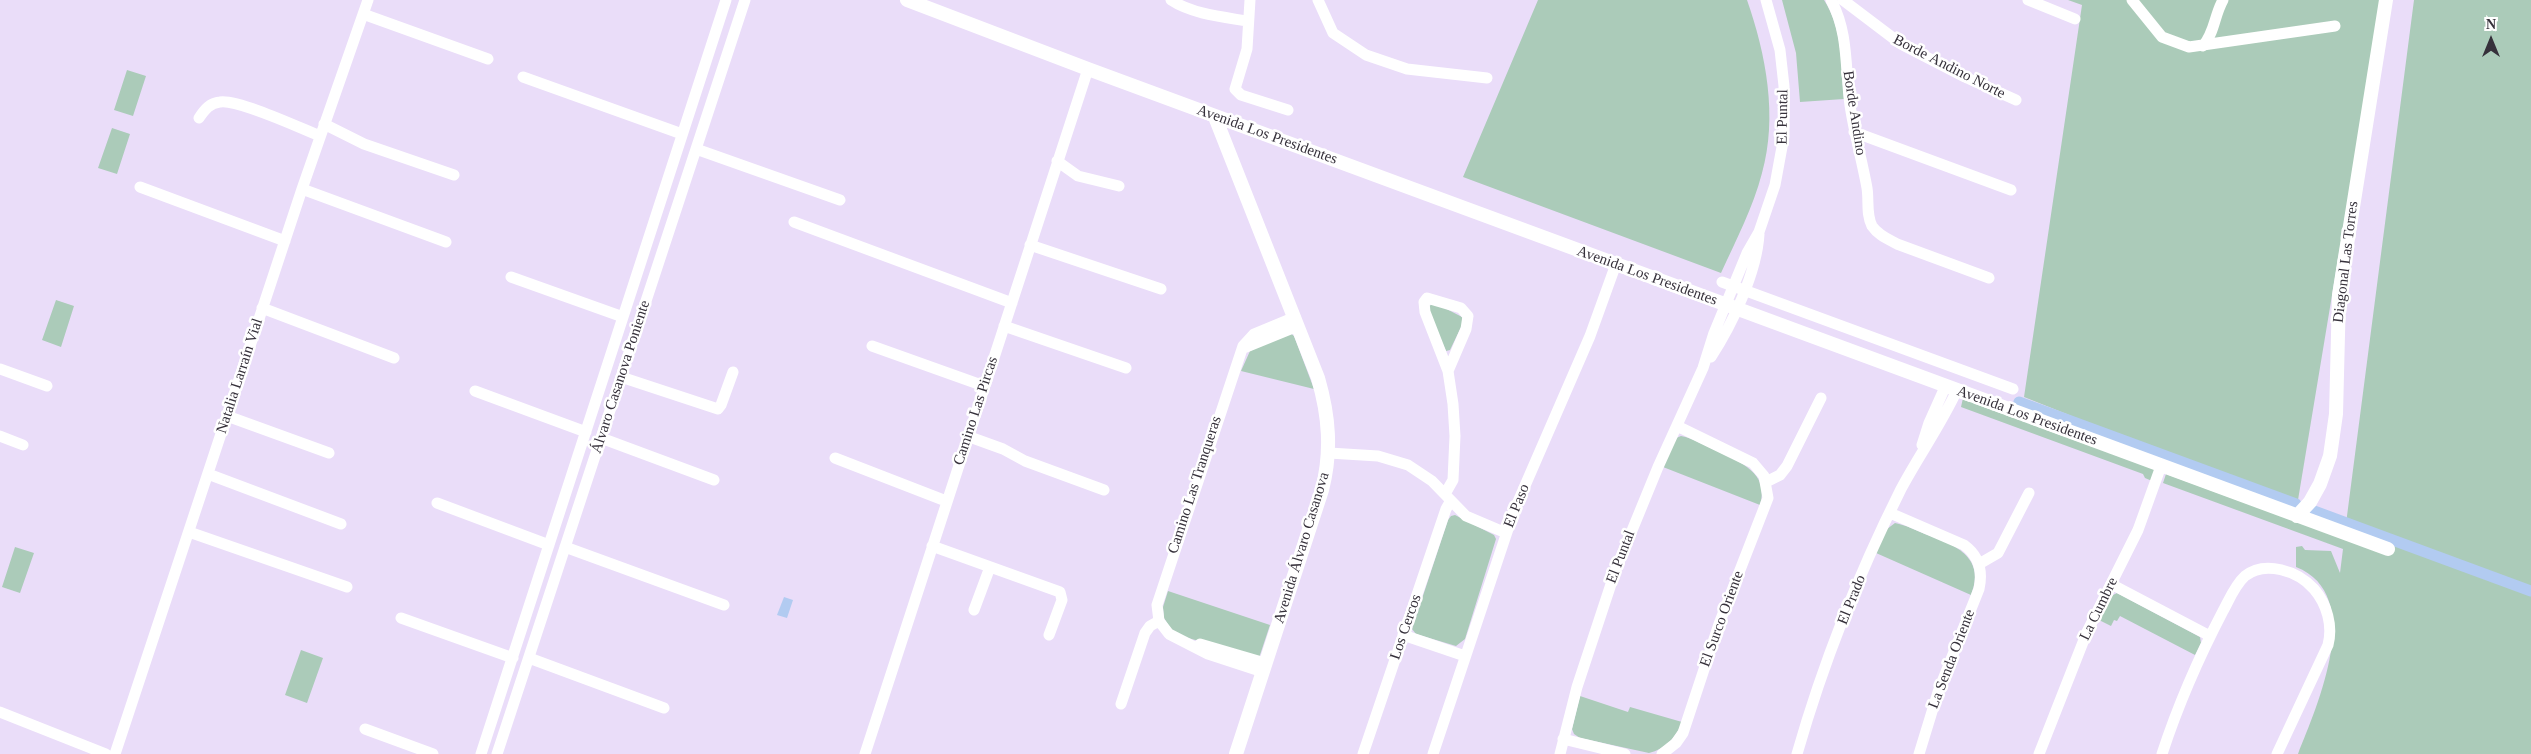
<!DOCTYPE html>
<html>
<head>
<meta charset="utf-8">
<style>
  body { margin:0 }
  #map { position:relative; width:2531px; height:754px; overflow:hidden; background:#eaddf9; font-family:"Times New Roman",serif }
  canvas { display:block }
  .north { position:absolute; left:2466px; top:15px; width:50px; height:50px; -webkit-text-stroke:4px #fff; paint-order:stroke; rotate:0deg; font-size:14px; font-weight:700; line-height:20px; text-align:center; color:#36313b }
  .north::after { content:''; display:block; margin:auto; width:18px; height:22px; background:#36313b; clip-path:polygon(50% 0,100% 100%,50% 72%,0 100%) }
</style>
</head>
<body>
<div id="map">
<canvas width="2531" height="754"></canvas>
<div class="north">N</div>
</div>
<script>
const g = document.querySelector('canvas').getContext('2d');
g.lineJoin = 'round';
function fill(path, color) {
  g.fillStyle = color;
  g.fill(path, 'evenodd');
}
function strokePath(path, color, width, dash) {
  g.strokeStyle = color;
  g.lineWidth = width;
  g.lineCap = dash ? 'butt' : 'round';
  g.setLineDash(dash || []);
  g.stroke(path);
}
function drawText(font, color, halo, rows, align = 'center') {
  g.font = font + ' "Times New Roman",serif';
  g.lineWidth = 5;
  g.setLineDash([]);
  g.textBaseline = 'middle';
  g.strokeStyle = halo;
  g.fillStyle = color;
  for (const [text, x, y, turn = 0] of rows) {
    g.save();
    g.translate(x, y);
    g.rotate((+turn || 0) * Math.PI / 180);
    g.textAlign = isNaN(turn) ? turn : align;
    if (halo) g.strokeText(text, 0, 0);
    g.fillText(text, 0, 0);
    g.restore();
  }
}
fill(new Path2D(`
  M1538,0h209c19,54 31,117 15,173 -9,35 -26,67 -41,100l-258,-96z
  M1782,0h42c19,29 17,65 20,99l-44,3 -4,-49z
  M2068,0h313l-84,506 -273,-109 58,-392z
  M2414,0h117v754h-233c19,-48 69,-159 -2,-187v-20l6,-1 3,4 26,1 9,22 3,-24 -180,-66 3,-9 178,65z
  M127,70l19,6 -13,40 -19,-6z
  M112,128l18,6 -13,40 -19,-6z
  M56,300l18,6 -13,41 -19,-7z
  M1435,303l27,14 1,6 -13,27 -4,1 -14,-30 -3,-15z
  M1289,332l5,4 20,53 -73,-18 9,-20z
  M1963,398l193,72 -4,11 -7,-3 -2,-4 -182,-67z
  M1681,436c12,2 24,10 36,15 23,11 53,22 43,54l-97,-38 13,-29z
  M1455,515l39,20 2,4 -31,100 -9,7 -40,-12 -4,-5 36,-109 3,-4z
  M1895,523c11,2 22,8 33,12 29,10 58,24 43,60l-95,-42 11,-24z
  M15,547l19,6 -14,40 -18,-6z
  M1168,591l102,34 -11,33 -85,-24 -10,-16 -1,-11z
  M2117,593l83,44 1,6 -6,12 -75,-39 -3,5 -3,-1 -3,6 -12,-6 12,-24z
  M301,650l22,8 -16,45 -22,-8z
  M1580,696l48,16 2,-5 52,15c-6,16 -17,27 -33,31l-69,-15 -6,-4 -2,-5z`), '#abcbb9');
fill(new Path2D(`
  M784,597l9,3 -6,18 -10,-3z`), '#b2cbf1');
strokePath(new Path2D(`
  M2019,402l277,102
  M2314,511l217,80`), '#b2cbf1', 11);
strokePath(new Path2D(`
  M1171,0c21,14 52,17 76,21
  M1250,0l-3,49 -12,40 6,6 47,15
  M1318,0l15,33 33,22 41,14 80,9
  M1831,0c18,33 14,70 19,105 4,28 12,55 17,83 2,12 -1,27 5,38 6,9 16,13 25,18l92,34
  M1843,0l58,44 64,33 51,23
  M2028,0l47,19
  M2132,0l30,37 27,10 146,-21
  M363,14l125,45
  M2203,46c12,-14 11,-30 20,-46
  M523,77l159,57
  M199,118c6,-9 11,-15 21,-16 18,-3 80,26 100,34
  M324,124l40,20 90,31
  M1854,132l157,58
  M696,149l144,51
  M1057,161l21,15 41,10
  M140,187l145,54
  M302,189l144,53
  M794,222l218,81
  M1030,245l131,44
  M511,277l112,40
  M1722,282l291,107
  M262,308l132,50
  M1004,326l122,42
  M872,346l112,40
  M1244,348l54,-22
  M1711,357c21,-32 46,-85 48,-123
  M0,369l47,17
  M621,377l97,32 3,-4 12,-33
  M475,391l111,41
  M227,416l102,37
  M0,436l23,9
  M967,436l36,13 22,12 79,29
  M601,438l113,42
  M1922,445l7,-22 17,-38
  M1329,453l49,3 30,9 24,16 34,35 40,17
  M835,458l111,43
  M208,474l133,50
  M1766,482l14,-7 7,-9 34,-68
  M1445,494l8,-14 2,-44 -2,-32 -5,-33 -23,-59 -1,-10 3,-4 34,10 7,8 -2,13 -18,42
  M437,503l112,42
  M1890,513l74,32c15,11 19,26 15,44l-41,103 -19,62
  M189,532l158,55
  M932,546l128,46 2,8 -13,35
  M565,547l159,58
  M1979,564l19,-11 31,-60
  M2111,584l99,52
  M974,610l16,-43
  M401,618l112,40
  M1403,635l62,21
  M1200,644l65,19
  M529,658l135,50
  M1263,672l-55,-18 -39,-20 -10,-13 -2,-16 86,-259 11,-12 41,-17
  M1121,704l24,-71 5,-7 9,-5
  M0,712l106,42
  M365,729l68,25
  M1563,739l62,15
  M115,754l187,-565 66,-189
  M481,754l245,-754
  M497,754l248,-754
  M865,754l223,-685
  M1363,754l83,-245 4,-7
  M1433,754l81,-243 76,-175 26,-72
  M1560,754l17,-67 38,-115 43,-105 45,-99 11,-35 33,-80 12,-21 16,-47 9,-49v-50l-4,-36 -14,-50
  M1662,754l14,-11 7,-10 36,-109 49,-126 -4,-22 -11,-13 -76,-37
  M1797,754c26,-91 62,-181 104,-265 18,-34 40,-64 56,-99
  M2039,754l48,-122 51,-102 23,-64
  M2162,754c16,-49 37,-97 61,-143 6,-11 12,-26 22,-35 20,-16 53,-5 69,13 13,15 19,37 14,56l-51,109`), '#fff', 11);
strokePath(new Path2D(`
  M907,0l181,69 1300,480
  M1215,117l103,261c11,38 14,73 4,112l-86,264
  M2297,516l13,-14 10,-18 10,-28 6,-42 3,-119 47,-295`), '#fff', 14);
drawText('15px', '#36313b', '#fff', [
  ["Borde Andino Norte",1949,67,27],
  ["Borde Andino",1854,113,81],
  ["El Puntal",1783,117,-89],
  ["Avenida Los Presidentes",1267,135,20],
  ["Diagonal Las Torres",2346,262,-83],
  ["Avenida Los Presidentes",1647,276,20],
  ["Natalia Larraín Vial",240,376,-72],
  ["Álvaro Casanova Poniente",621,377,-72],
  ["Camino Las Pircas",976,411,-72],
  ["Avenida Los Presidentes",2027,416,20],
  ["Camino Las Tranqueras",1195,485,-72],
  ["El Paso",1517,506,-68],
  ["Avenida Álvaro Casanova",1302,548,-73],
  ["El Puntal",1621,557,-69],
  ["El Prado",1852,600,-68],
  ["La Cumbre",2099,609,-64],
  ["El Surco Oriente",1722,619,-70],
  ["Los Cercos",1406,627,-71],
  ["La Senda Oriente",1952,659,-69]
]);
</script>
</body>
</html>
